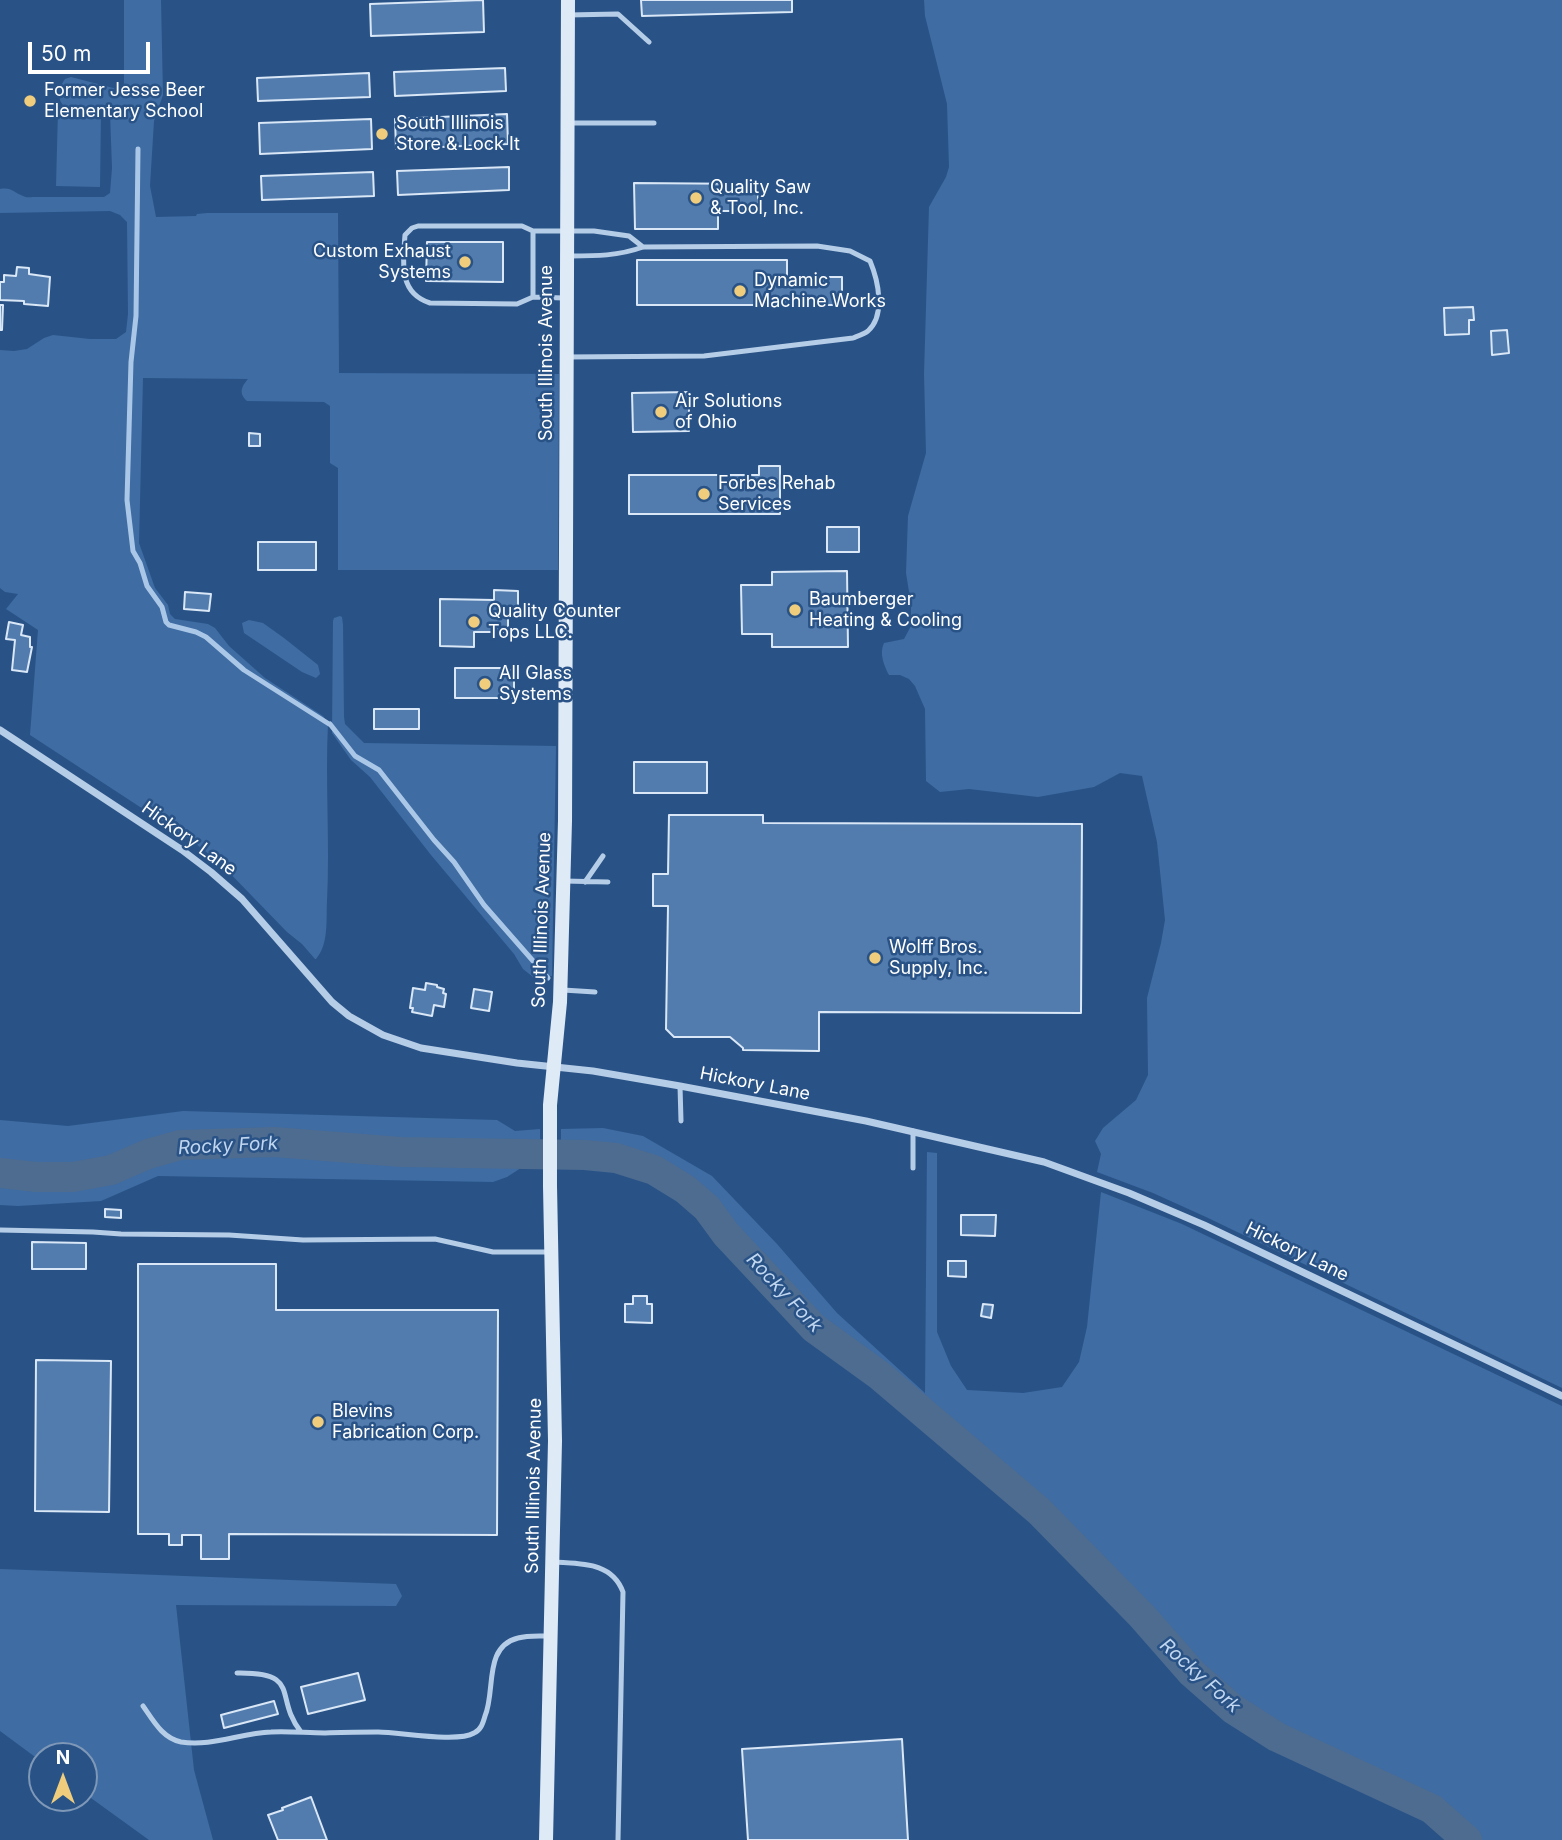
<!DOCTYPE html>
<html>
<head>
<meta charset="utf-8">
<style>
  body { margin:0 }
  #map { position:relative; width:1562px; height:1840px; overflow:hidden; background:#295387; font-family:Inter,sans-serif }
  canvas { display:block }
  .north { position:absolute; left:28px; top:1742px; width:70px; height:70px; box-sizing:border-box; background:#295387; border:2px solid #7f98b7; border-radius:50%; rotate:0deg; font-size:19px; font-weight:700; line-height:28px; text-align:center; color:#fff }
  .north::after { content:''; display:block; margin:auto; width:24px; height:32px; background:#efcd7d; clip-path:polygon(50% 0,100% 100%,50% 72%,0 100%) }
  .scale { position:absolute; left:28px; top:42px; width:122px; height:32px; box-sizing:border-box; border:4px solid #fff; border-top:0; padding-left:9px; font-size:21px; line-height:24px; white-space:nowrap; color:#fff; -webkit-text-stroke:5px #295387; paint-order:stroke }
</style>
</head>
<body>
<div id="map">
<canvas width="1562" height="1840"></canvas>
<div class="north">N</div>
<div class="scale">50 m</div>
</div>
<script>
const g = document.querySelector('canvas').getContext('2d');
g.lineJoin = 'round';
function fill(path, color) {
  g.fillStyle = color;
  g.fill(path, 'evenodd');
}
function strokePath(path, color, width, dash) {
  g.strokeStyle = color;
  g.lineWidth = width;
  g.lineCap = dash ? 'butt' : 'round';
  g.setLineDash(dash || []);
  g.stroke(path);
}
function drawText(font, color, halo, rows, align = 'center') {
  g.font = font + ' Inter,sans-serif';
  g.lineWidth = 5;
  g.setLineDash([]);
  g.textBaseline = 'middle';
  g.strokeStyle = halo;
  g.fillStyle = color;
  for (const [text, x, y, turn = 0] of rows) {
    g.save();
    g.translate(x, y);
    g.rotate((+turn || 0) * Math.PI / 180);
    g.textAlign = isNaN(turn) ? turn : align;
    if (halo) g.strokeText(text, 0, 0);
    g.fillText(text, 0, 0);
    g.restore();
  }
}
fill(new Path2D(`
  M124,0h37l2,95 -9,26 -4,65 6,31 40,-1 1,-2 10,-1h131l1,160 220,1 -1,196h-220v-102l-8,-5v-57l-6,-4 -77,-1c-9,-8 -5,-15 1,-22l-105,-1 -4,165 16,45 13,17 2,9 5,5 33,5 7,4 14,18 36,32 58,38 5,7c-3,59 2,119 -1,178 -1,19 2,43 -11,58h-1l-13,-15 -15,-12 -69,-71 -26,-20 -162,-106 8,-105 -32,-21 12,-15 -13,-2 -5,-4v-238l14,1 13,-2 17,-11 9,-3 37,4h26l10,-7 2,-18 -1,-92 -7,-7 -10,-4 -110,2v-24c12,-2 14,4 23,7 3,2 7,1 10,1h71l6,-4 2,-25 -2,-55 -4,-4 -41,-2c-9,-8 -6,-20 0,-28l6,-2 46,12h6l1,-6z
  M924,0h638v1388l-356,-171 -53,-24 -56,-21 4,-18 -6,-13 8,-13 33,-28 12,-25 -1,-77 14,-55 4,-23 -8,-78 -15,-66 -22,-3 -26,14 -56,10 -69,-8 -29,3 -14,-11 -1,-72 -10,-23 -6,-7 -9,-4h-11c-5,-9 -10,-22 -5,-32l20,-4 7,-13v-22l-5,-31 2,-57 18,-63 -2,-79 5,-167 17,-30 3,-10 -2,-63 -22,-88z
  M58,110l43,1 -1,76 -44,-1z
  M340,616l2,1 1,8 1,92 1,7 19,19 192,3 -4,230h-7l-3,4 -4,1 -15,-12 -9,-15 -83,-99 -61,-78 -19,-17 -19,-27 1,-112 1,-3z
  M249,620l14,3 21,15 34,27 2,9 -4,4 -14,-6 -58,-39 -2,-10z
  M183,1111l314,9 18,11 25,-2v38l-16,-1 -17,11 -14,5 -335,-6 -57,25 -83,5 -18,-1v-85l68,6z
  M603,1128l40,8 69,40 65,68 60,69 88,80 2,-241 10,1v179l14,34 16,24 56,3 39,-6 17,-25 8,-35 14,-135 81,32 380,182v434h-95l-35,-31 -155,-72 -44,-28 -41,-36 -50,-57 -103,-105 -160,-136 -65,-47 -88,-94 -19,-26 -22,-19 -31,-19 -38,-12 -55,-3v-26z
  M0,1569l396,15 6,12 -6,10 -220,-1 18,165 19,70h-64l-65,-47v-37h-42v6l-42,-31z`), '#3e6ca3');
strokePath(new Path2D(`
  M138,149l-2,167 -5,46 -4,138 6,51 7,12 7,23 15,21 4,15 3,3 27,7 10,5 38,33 85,54
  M330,724l25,32 24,14 55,70 20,22 30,43 64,73`), '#aac7e8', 5);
strokePath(new Path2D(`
  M0,1173l36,4h37l38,-7 37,-16 32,-9 94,-3 127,10 184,3 31,3 38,12 31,19 22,19 19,26 88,94 65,47 160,136 103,105 50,57 41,36 44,28 155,72 35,31`), '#4e6c90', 30);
const building = new Path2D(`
  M483,0l1,32 -113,4 -1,-32z
  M641,0h151v12l-150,4z
  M505,68l1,23 -111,5 -1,-24z
  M369,73l1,24 -112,4 -1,-23z
  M507,114l1,30 -112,5 -1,-30z
  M371,119l1,30 -112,5 -1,-31z
  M509,167v23l-111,5 -1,-24z
  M373,172l1,24 -112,4 -1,-24z
  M634,183l124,1v27h-40v18h-83z
  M427,242h76v40l-77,-1z
  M637,260h150v17h55v28h-205z
  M17,267l12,1v6l21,3 -2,29 -24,-2v-3l-24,-1v-18h4v-7l12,1z
  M0,305h3l-1,25h-2z
  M1473,307l1,13h-5v14l-24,1 -1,-27z
  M1507,330l2,23 -17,2 -1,-24z
  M689,392v39l-56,1 -1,-39z
  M249,433l11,1v12h-11z
  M759,466h21v48h-151v-39h130z
  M827,527h32v25h-32z
  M258,542h58v28h-58z
  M847,571l1,76h-76v-13h-30l-1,-49h31v-13z
  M494,590l24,1v21h-10v20h-34v15l-34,-1v-47l54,1z
  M185,592l26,2 -2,17 -25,-2z
  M9,622l14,3 -2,10 9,2v10h2l-5,25 -15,-2 3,-30 -9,-1z
  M455,668h46v2h13v28h-59z
  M374,709h45v20h-45z
  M634,762h73v31h-73z
  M669,815h94v8l319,1 -1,189 -262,-1v39l-76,-1v-2l-13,-11h-56l-8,-8 2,-123h-15v-32h15z
  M426,983l11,2v2l7,2 -1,4 3,1 -2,13 -10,-2 -2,11 -20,-4 1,-4h-3l3,-20 12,2z
  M474,989l18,3 -3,19 -18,-3z
  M105,1209l16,1v8l-16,-1z
  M961,1215h35l-1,21 -34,-1z
  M32,1242l54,1v26h-54z
  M948,1261h18v16l-18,-1z
  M138,1264h138v46h222l-1,225 -268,-1v25h-28v-24h-19v10h-13v-11h-31z
  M633,1296h14v8h5v19l-27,-1v-18h8z
  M983,1304l10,1 -2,13 -10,-2z
  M36,1360l75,1 -2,151 -74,-1z
  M358,1673l7,27 -57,14 -7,-27z
  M274,1701l4,13 -54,14 -3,-13z
  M902,1739l6,101h-160l-6,-91z
  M311,1797l16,43h-49l-10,-25 15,-5 -1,-2z`);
fill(building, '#527cae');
strokePath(building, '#d9e7f6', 2);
strokePath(new Path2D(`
  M568,15l50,-1 31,28
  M568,123h86
  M533,297v-66
  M564,298l-31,-1 -16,7 -87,-1c-32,-10 -27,-41 -25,-68l7,-7 6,-2h104l11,5h61l35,5 14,11
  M566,357l138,-1 149,-18c5,-2 11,-4 15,-7 18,-16 10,-51 2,-70l-20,-10 -33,-5 -174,1c-25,9 -47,9 -73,9
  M564,881l44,1
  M585,882l18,-26
  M563,990l32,2
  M680,1086l1,35
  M913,1131v37
  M0,1230l93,2 28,2 108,1 74,5 132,-1 58,13h56
  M554,1562c28,2 58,0 69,30l-5,248
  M237,1673c66,-1 36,24 64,59
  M143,1706c10,14 19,32 38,36 30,5 60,-9 90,-10 18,-1 36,1 54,1 18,-1 35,-1 53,-1 22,0 79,11 96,1 7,-3 9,-10 11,-17 11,-26 -2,-69 33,-78 10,-3 21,-2 32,-2`), '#b6cde8', 5);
strokePath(new Path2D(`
  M0,730l182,120 29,22 31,27 90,103 17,14 34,19 38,13 96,15 76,8 87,15 186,35 178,41 85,31 75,32 358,171`), '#b6cde8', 7);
strokePath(new Path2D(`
  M546,1840l9,-399 -5,-255v-81l10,-103 5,-181 3,-821`), '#dfeaf7', 14);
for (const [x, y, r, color] of [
  [30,101,7,"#efcd7d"],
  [382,134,7,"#efcd7d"],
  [696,198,7,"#efcd7d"],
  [465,262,7,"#efcd7d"],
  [740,291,7,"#efcd7d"],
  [661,412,7,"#efcd7d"],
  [704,494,7,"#efcd7d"],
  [795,610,7,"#efcd7d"],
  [474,622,7,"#efcd7d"],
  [485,684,7,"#efcd7d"],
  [875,958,7,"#efcd7d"],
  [318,1422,7,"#efcd7d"]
]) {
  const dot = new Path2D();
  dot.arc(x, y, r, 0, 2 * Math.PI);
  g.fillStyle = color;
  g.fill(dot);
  strokePath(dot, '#295387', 2.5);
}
drawText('18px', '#fff', '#295387', [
  ["Former Jesse Beer",44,91],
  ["Elementary School",44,112],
  ["South Illinois",396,124],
  ["Store & Lock It",396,145],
  ["Quality Saw",710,188],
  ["& Tool, Inc.",710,209],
  ["Custom Exhaust",451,252,"right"],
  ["Systems",451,273,"right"],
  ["Dynamic",754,281],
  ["Machine Works",754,302],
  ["Air Solutions",675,402],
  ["of Ohio",675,423],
  ["Forbes Rehab",718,484],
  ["Services",718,505],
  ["Baumberger",809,600],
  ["Heating & Cooling",809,621],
  ["Quality Counter",488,612],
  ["Tops LLC.",488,633],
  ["All Glass",499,674],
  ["Systems",499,695],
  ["Wolff Bros.",889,948],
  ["Supply, Inc.",889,969],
  ["Blevins",332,1412],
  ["Fabrication Corp.",332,1433]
], 'left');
drawText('18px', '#fff', '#295387', [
  ["South Illinois Avenue",547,353,-90],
  ["Hickory Lane",189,839,36],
  ["South Illinois Avenue",542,920,-88],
  ["Hickory Lane",755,1084,11],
  ["Hickory Lane",1297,1252,26],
  ["South Illinois Avenue",534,1486,-89]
]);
drawText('italic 19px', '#c1d6ef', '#295387', [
  ["Rocky Fork",228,1146,-3],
  ["Rocky Fork",784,1293,47],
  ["Rocky Fork",1200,1676,42]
]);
</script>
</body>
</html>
